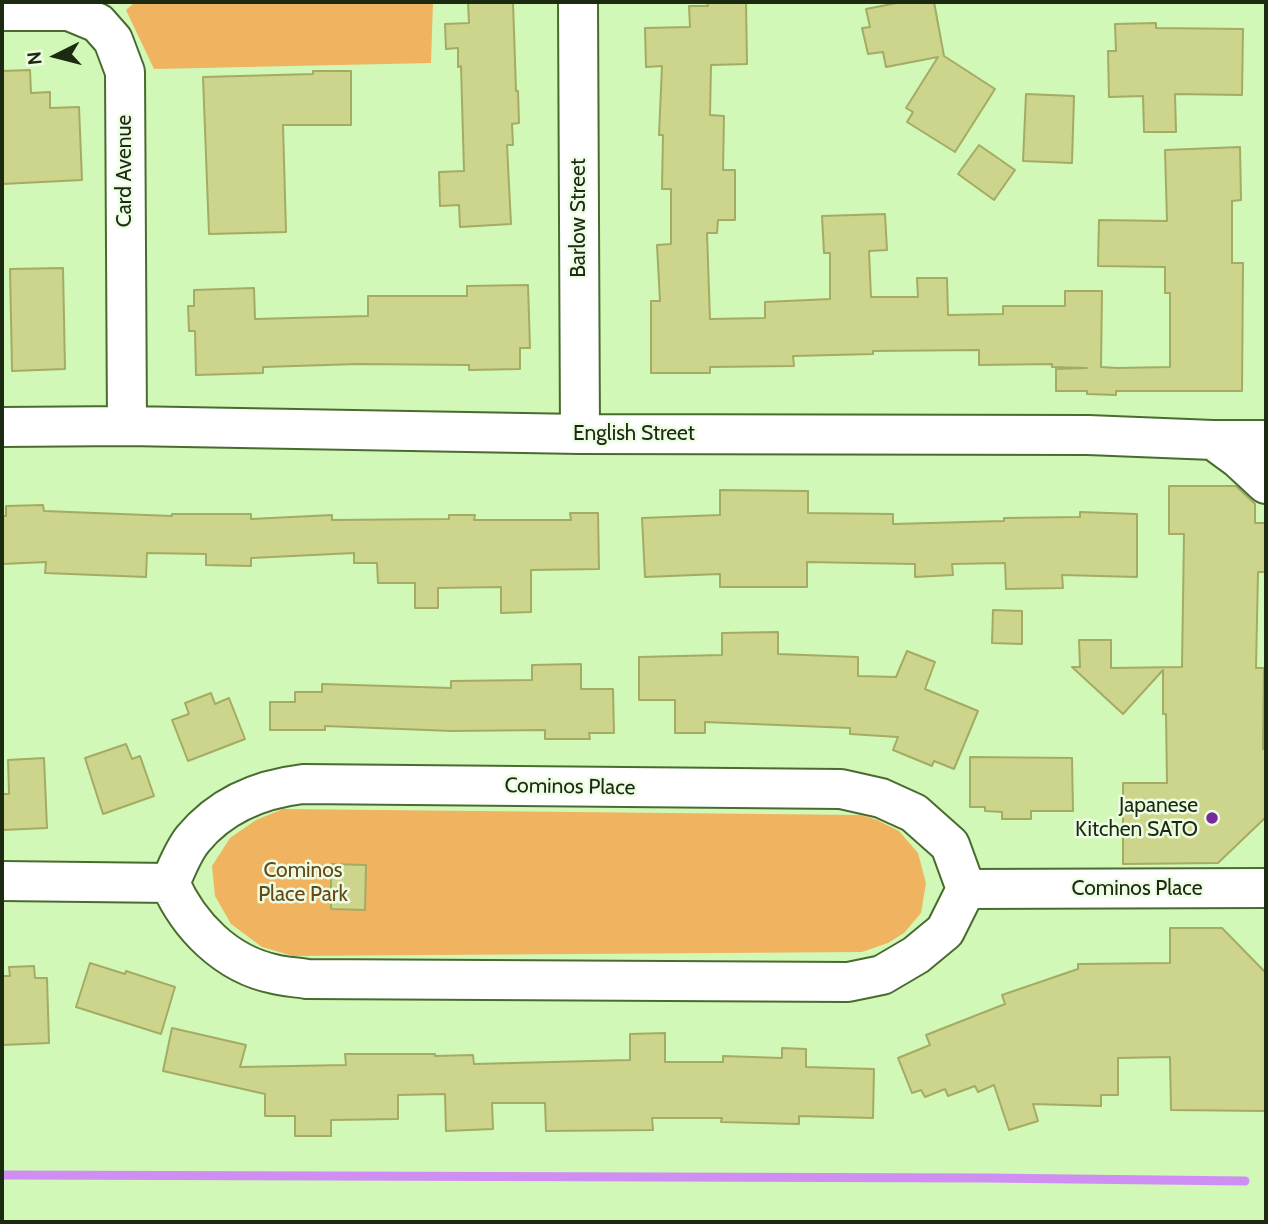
<!DOCTYPE html>
<html>
<head>
<meta charset="utf-8">
<style>
  body { margin:0 }
  #map { position:relative; width:1268px; height:1224px; overflow:hidden; background:#d1f8b7; font-family:Cabin,sans-serif }
  canvas { display:block }
  .frame { position:absolute; inset:0; border:4px solid #1b2a11; pointer-events:none }
  .north { position:absolute; left:21px; top:21px; width:70px; height:70px; -webkit-text-stroke:5px #edfde3; paint-order:stroke; rotate:264deg; font-size:19px; font-weight:700; line-height:28px; text-align:center; color:#1b2a11 }
  .north::after { content:''; display:block; margin:auto; width:24px; height:32px; background:#1b2a11; clip-path:polygon(50% 0,100% 100%,50% 72%,0 100%) }
</style>
</head>
<body>
<div id="map">
<canvas width="1268" height="1224"></canvas>
<div class="frame"></div>
<div class="north">N</div>
</div>
<script>
const g = document.querySelector('canvas').getContext('2d');
g.lineJoin = 'round';
function fill(path, color) {
  g.fillStyle = color;
  g.fill(path, 'evenodd');
}
function strokePath(path, color, width, dash) {
  g.strokeStyle = color;
  g.lineWidth = width;
  g.lineCap = dash ? 'butt' : 'round';
  g.setLineDash(dash || []);
  g.stroke(path);
}
function drawText(font, color, halo, rows, align = 'center') {
  g.font = font + ' Cabin,sans-serif';
  g.lineWidth = 5;
  g.setLineDash([]);
  g.textBaseline = 'middle';
  g.strokeStyle = halo;
  g.fillStyle = color;
  for (const [text, x, y, turn = 0] of rows) {
    g.save();
    g.translate(x, y);
    g.rotate((+turn || 0) * Math.PI / 180);
    g.textAlign = isNaN(turn) ? turn : align;
    if (halo) g.strokeText(text, 0, 0);
    g.fillText(text, 0, 0);
    g.restore();
  }
}
fill(new Path2D(`
  M135,2h298l-2,61 -277,6 -28,-59z
  M283,809l578,6 16,5 22,11 19,22 8,30 -5,30 -17,20 -16,10 -26,9 -569,4 -31,-9 -31,-23 -16,-28 -3,-30 18,-28 26,-18z`), '#f0b360');
strokePath(new Path2D(`
  M2,1175l984,3 259,3`), '#cf8ef2', 9);
const building = new Path2D(`
  M468,2h45l3,89h2l1,32 -7,1 1,21h-6l4,79 -51,3 -1,-22 -19,1 -1,-34 25,-1 -3,-105 -3,1v-19l-12,1 -1,-25 24,-1z
  M707,2h39l1,62 -36,1 -1,50 14,1 -1,54h12v50h-17l-1,13h-10l3,86 55,-1v-16l65,-3v-46h-6l-2,-37 63,-2 2,36 -18,1 2,46h47l-1,-19h30l1,37 55,-1v-8h62v-15h37l-1,76 16,1 53,-1v-74h-5v-26l-67,-1 1,-46 68,1 -2,-71 75,-3 1,53 -9,1v62h11l-1,128h-126v4l-29,-1v-3h-31v-22l31,-1 -35,-1v-3l-73,1v-15l-106,1v3l-80,2 1,10 -84,1v6h-59v-72h9l-3,-56 14,-1v-55h-9l1,-54h-4l3,-69 -16,1 -1,-39 45,-1 -1,-21h19z
  M902,2h32l10,54 51,33 -40,63 -48,-30 6,-10 -7,-4 32,-51 -52,10 -3,-15 -15,2 -6,-26 8,-1 -4,-18z
  M1156,23v5l87,1 -1,66 -67,-1 1,38h-32l-1,-36 -34,1 -1,-46h8l-1,-27z
  M30,70l1,23 19,-1v16l29,-1 3,73 -80,4v-113z
  M313,71h38v54h-68l3,107 -77,2 -6,-157 110,-3z
  M1026,94l48,2 -2,67 -49,-2z
  M979,145l36,25 -21,30 -36,-26z
  M63,268l2,101 -53,2 -2,-102z
  M528,285l2,63h-10v21l-51,1v-5l-111,-1 -95,3v6l-67,2 -1,-44h-6l-1,-25h6v-16l60,-2 1,31 113,-3v-20h99v-10z
  M1169,486h67l19,18v19h11v49h-8l-2,96h8l-1,81h3v68l-48,46 -95,1v-81h44l-1,-69h-3v-44l-40,44 -51,-47h8l-1,-27h32v28l71,-1 2,-133h-15z
  M720,490l88,1v22l85,1v10l111,-3v-3l76,-1v-5l57,2v63l-75,-2 1,13 -57,1 -1,-26 -53,1 1,11 -38,2v-13l-108,-2v25h-87v-13l-75,3 -3,-59 78,-3z
  M43,505l1,6 128,5v-2h79v5l81,-4v5l117,-1v-4h26l-1,5h97l-1,-7h28l1,56 -68,1v42l-30,1v-26l-63,1v20h-23v-25h-37l-1,-20h-23v-10l-103,5v8l-45,-1v-11l-59,-1 -1,24 -101,-4 1,-11 -44,2v-48h4v-10z
  M993,610l29,1v33l-30,-1z
  M778,632v22l80,3v19l38,1 11,-26 28,11 -10,27 53,22 -24,58 -20,-8 -2,5 -39,-16 5,-13 -48,-3v-6l-145,-6v11h-30v-33h-36v-43l83,-2v-22z
  M581,664v25h32l1,44h-25l1,6h-45v-9l-93,1 -127,-5v4h-55v-28h25v-10h27v-8l129,4v-7l81,-1v-15z
  M211,693l4,11 14,-6 16,41 -57,22 -16,-41 17,-6 -4,-11z
  M126,744l6,15 8,-3 14,40 -51,18 -18,-56z
  M970,757l102,1 1,53h-42v8h-29v-7l-17,-1v-4h-15z
  M44,758l3,70 -45,2v-36h7l-1,-34z
  M331,864l35,1 -1,45 -34,-1z
  M1170,928h52l44,45v138l-95,-1 -1,-53 -52,1v37h-17v11l-68,-2 5,17 -29,9 -15,-45 -16,7 -3,-6 -27,10 -3,-7 -20,8 -4,-7 -9,3 -14,-35 32,-13 -4,-10 79,-31 -3,-9 76,-26v-5l92,-1z
  M90,963l35,11 1,-3 49,16 -14,47 -85,-27z
  M34,966l1,12h12l2,65 -47,2v-69h8l-1,-9z
  M172,1028l74,17 -6,22 106,-2 -1,-11h90v2l38,-1 1,9 156,-4v-26l35,-1v29h58v-6l59,2v-10l24,1v18l68,2 -1,49 -74,-2v8l-78,-2 1,-4h-70l1,12 -107,1 -1,-28h-53l1,26 -47,2 -1,-37 -47,1v24l-67,1v16h-36v-20h-30v-22l-102,-23z`);
fill(building, '#cdd48b');
strokePath(building, '#a4ab63', 2);
const minor = new Path2D(`
  M578,2l2,432
  M2,11h67l29,12 15,17 12,32 2,354
  M2,427l125,-1 453,8 508,1 125,5h53
  M1213,440l26,19 27,25
  M303,784l538,5 40,9 33,15 36,32 16,44 -21,42 -29,24 -34,20 -34,7 -541,-3c-11,-2 -22,-2 -33,-5 -48,-10 -85,-48 -104,-91 7,-15 13,-32 23,-44 28,-34 68,-50 110,-55z
  M2,881l168,2
  M966,889l300,-1`);
strokePath(minor, '#4a6b30', 42);
strokePath(minor, '#fff', 38);
for (const [x, y, r, color] of [
  [1212,818,7,"#782a9b"]
]) {
  const dot = new Path2D();
  dot.arc(x, y, r, 0, 2 * Math.PI);
  g.fillStyle = color;
  g.fill(dot);
  strokePath(dot, '#edfde3', 2.5);
}
drawText('21px', '#1b2a11', '#edfde3', [
  ["Card Avenue",125,171,-90],
  ["Barlow Street",579,218,-90],
  ["English Street",634,434],
  ["Cominos Place",570,787,1],
  ["Cominos Place",1137,889]
]);
drawText('21px', '#1b2a11', '#edfde3', [
  ["Japanese",1198,806],
  ["Kitchen SATO",1198,830]
], 'right');
drawText('21px', '#66471a', '#edfde3', [
  ["Cominos",303,871],
  ["Place Park",303,895]
]);
</script>
</body>
</html>
